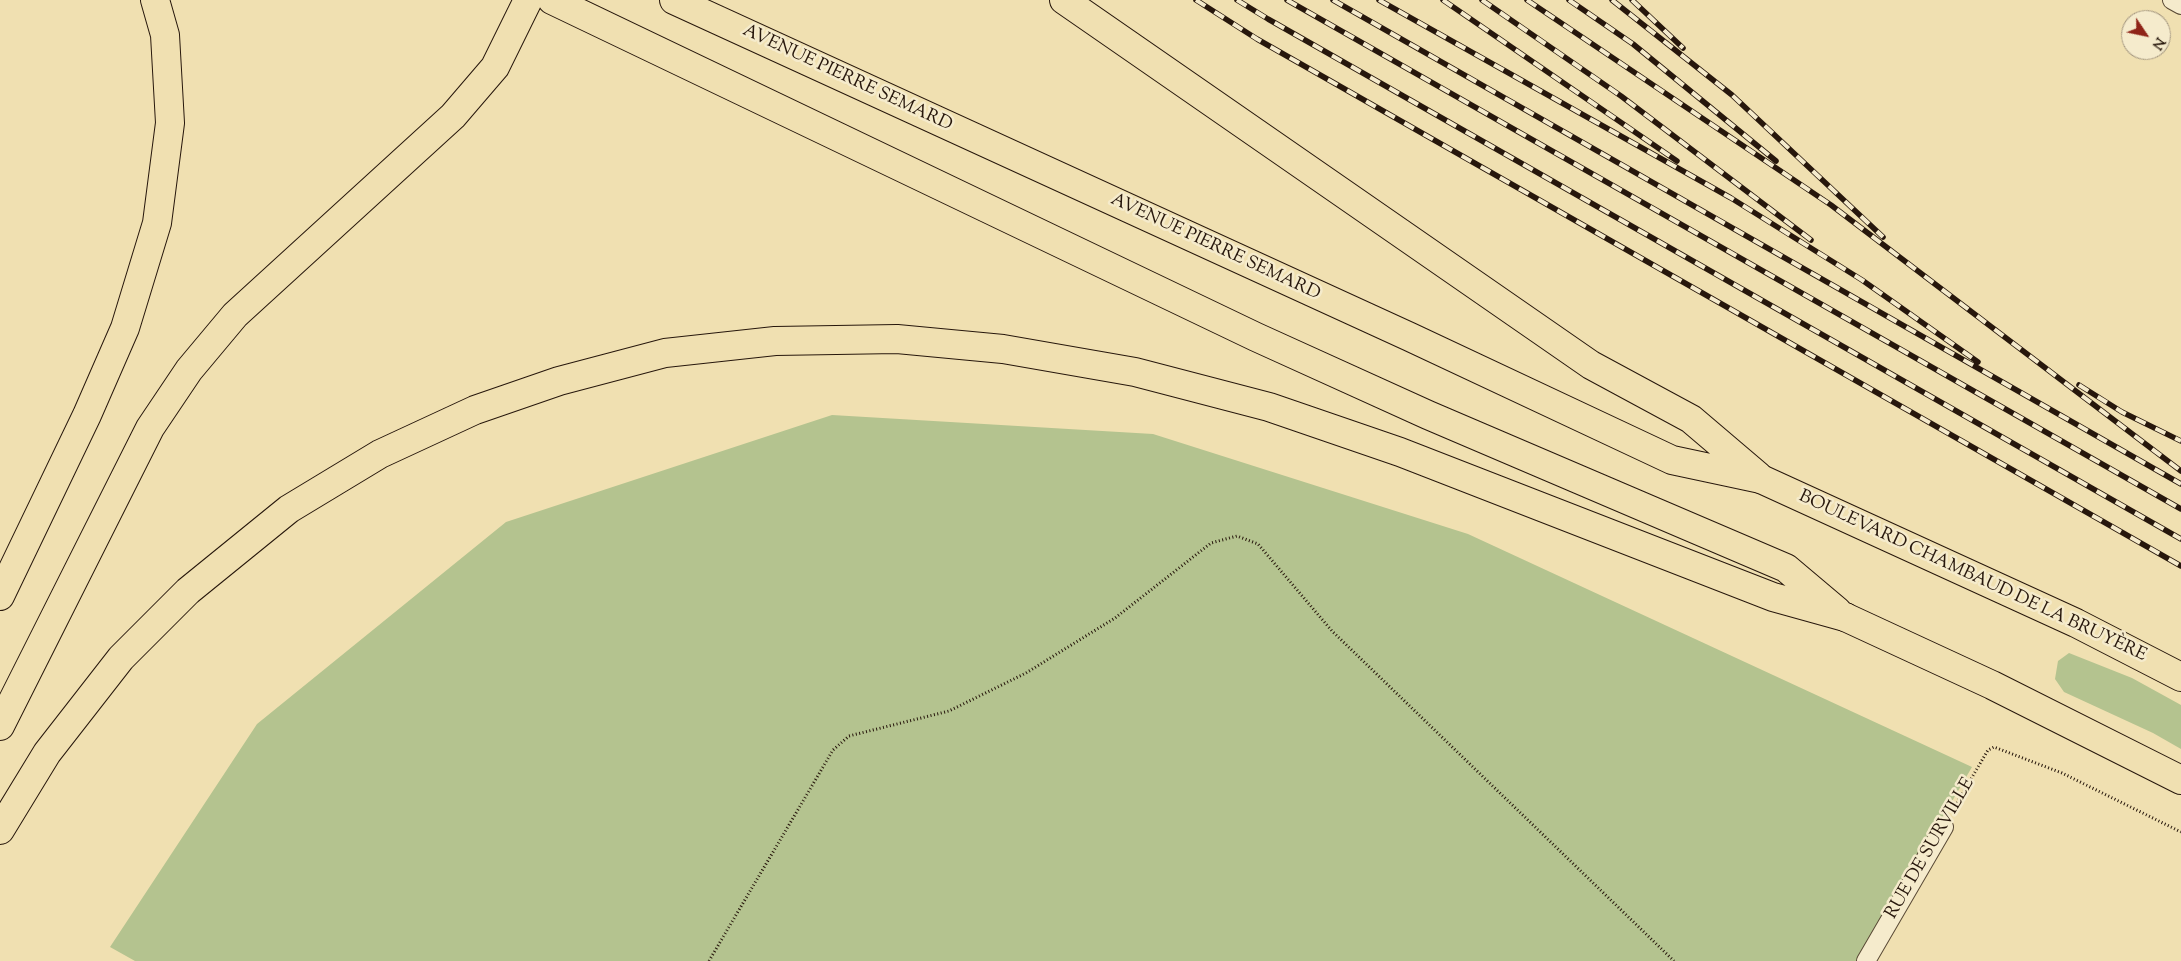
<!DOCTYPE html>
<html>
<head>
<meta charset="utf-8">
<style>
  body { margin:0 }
  #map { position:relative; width:2181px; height:961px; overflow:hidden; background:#f0e0b1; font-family:"Sorts Mill Goudy",serif }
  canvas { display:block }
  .north { position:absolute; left:2121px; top:10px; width:50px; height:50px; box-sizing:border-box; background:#f5ebcc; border:1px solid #a3967f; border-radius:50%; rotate:124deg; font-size:14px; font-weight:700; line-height:20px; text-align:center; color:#27170c }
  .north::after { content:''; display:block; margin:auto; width:18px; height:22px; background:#8f2418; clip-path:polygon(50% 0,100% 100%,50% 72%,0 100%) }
</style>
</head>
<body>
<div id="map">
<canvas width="2181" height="961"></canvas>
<div class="north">N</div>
</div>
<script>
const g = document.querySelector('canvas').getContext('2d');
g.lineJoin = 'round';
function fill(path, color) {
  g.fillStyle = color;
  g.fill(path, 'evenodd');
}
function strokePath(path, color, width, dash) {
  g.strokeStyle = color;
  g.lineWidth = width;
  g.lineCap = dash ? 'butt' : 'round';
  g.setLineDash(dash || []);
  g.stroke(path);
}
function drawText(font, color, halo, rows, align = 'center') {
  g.font = font + ' "Sorts Mill Goudy",serif';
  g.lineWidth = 5;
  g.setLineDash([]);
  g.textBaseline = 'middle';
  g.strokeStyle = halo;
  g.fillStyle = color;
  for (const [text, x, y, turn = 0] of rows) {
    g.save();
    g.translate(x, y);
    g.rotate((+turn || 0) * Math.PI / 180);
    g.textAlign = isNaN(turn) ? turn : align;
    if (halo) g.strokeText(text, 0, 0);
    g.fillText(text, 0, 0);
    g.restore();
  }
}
fill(new Path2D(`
  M832,415l321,19 315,100 504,233 -113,194h-1724l-25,-14 147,-223 249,-202z
  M2069,653l63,25 49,27v44l-28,-16 -89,-41 -9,-13 3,-18z`), '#b4c38f');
const lane = new Path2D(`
  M2172,0l9,5
  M1866,961l78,-134`);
const primary = new Path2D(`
  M1761,479l315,144 105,54
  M1845,617l147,68 189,95`);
const highway = new Path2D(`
  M552,0l704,337 172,78 358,153 51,43
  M674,0l736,337 262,123 89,19
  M1064,0l527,365 100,54 67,57
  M0,596l87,-181 38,-87 32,-105 13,-100 -5,-88 -10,-35
  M0,726l150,-298 39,-58 46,-55 218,-199 42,-49 33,-67
  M0,830l47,-77 74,-95 67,-67 101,-82 91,-55 95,-44 84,-29 106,-28 110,-12 122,-2 106,10 132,23 134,35 131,45 373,145 72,20`);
strokePath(lane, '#594935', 20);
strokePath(primary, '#27170c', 30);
strokePath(highway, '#27170c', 30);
strokePath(new Path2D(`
  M1957,803l31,-53 6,-3 68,26 119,59
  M709,961l124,-211 16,-14 100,-25 77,-38 89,-55 96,-75 26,-7 21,8 74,87 342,330`), '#27170c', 3, [1, 2.5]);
strokePath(lane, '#f5ebcc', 18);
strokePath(primary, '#f0e0b1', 28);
strokePath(highway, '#f0e0b1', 28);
const rail = new Path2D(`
  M1196,0l61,39 924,527
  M1237,0l31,19 913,520
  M1287,0l894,509
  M1333,0l848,484
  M1379,0l352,198 131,82 116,82
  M1443,0l234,161
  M1482,0l139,96 190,144
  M1527,0l304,205 350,266
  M1569,0l64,44 143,117
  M1612,0l120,95 151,142
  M1632,0l51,48
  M2079,385l43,27 59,29`);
strokePath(rail, '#27170c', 5.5);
strokePath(rail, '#f5ebcc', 4, [11]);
drawText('18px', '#27170c', '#f5ebcc', [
  ["AVENUE PIERRE SEMARD",847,79,25],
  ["AVENUE PIERRE SEMARD",1215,248,25],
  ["BOULEVARD CHAMBAUD DE LA BRUYÈRE",1972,577,25],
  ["RUE DE SURVILLE",1931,849,-60]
]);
</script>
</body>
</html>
